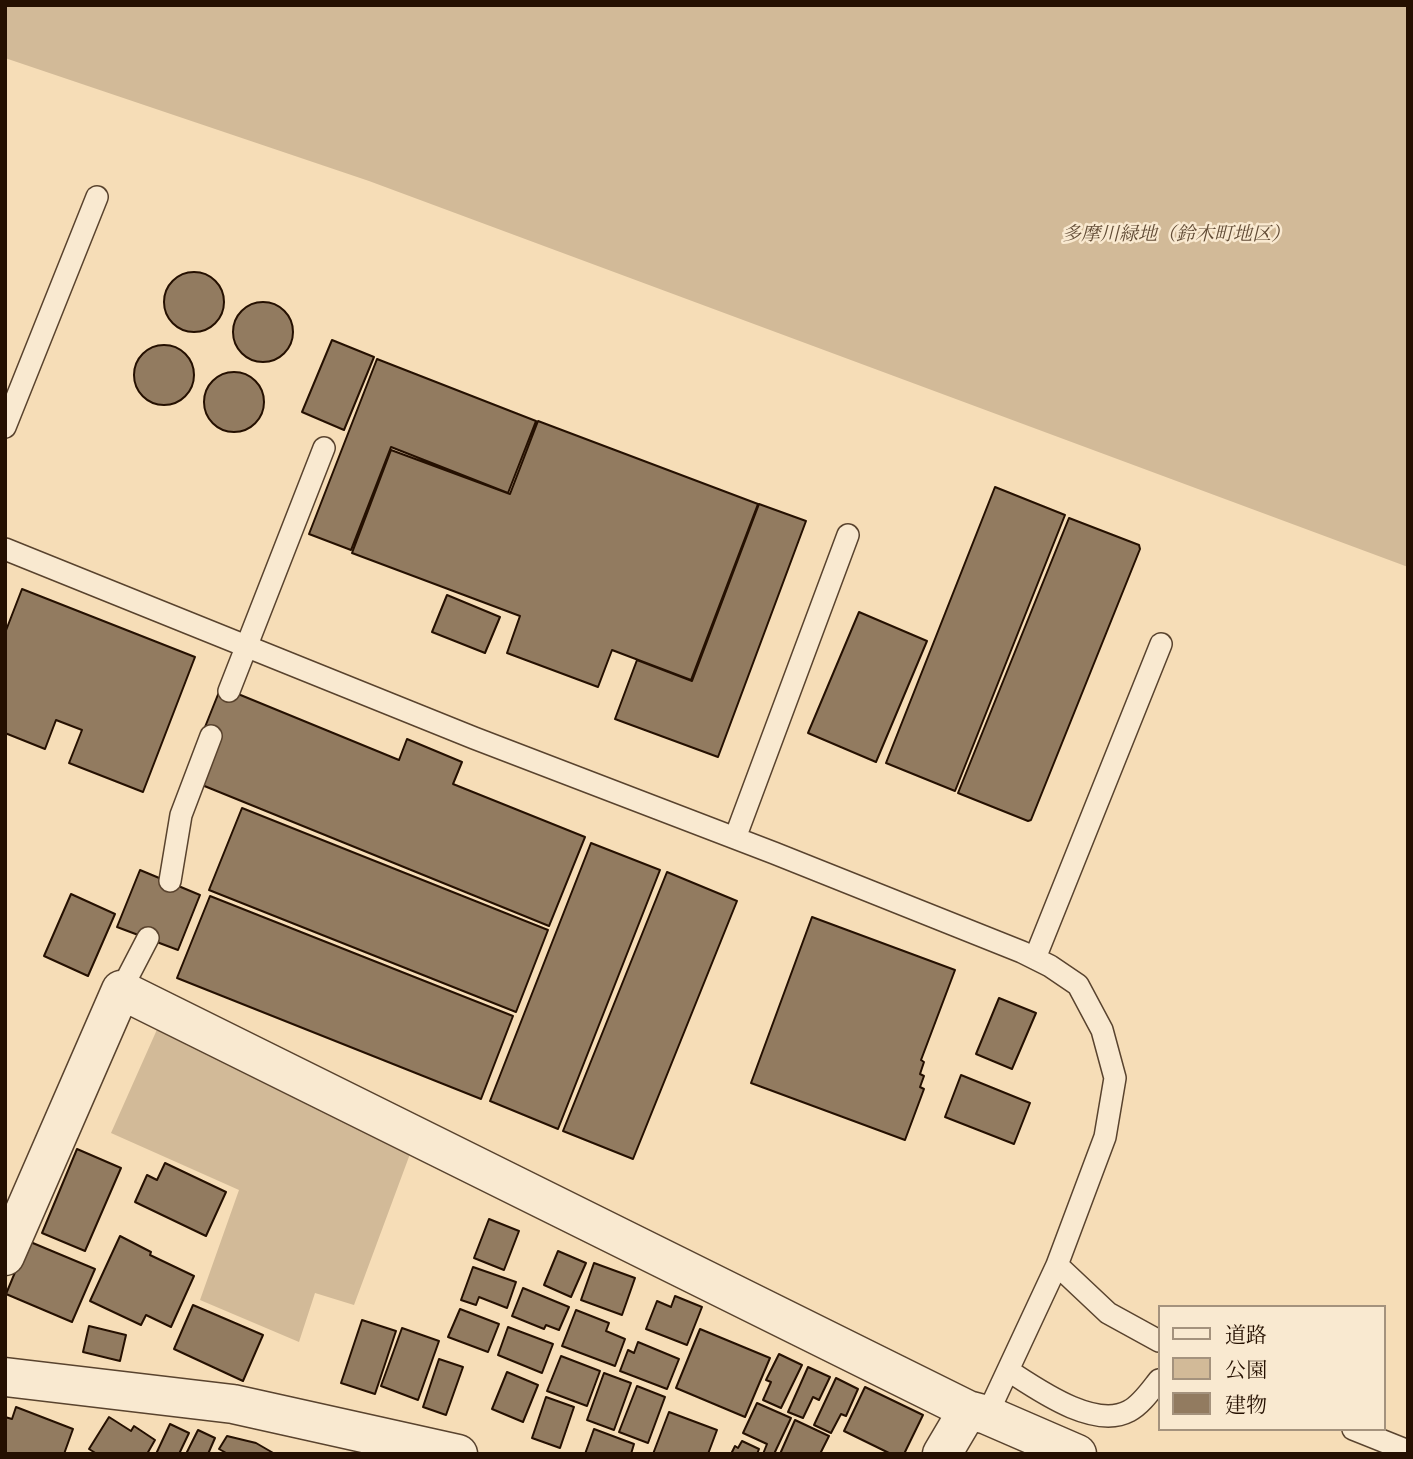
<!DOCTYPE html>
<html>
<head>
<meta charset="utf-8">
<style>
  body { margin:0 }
  #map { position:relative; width:1413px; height:1459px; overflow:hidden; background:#f6ddb7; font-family:"Old Standard TT","Noto Serif JP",serif }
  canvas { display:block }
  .frame { position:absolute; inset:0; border:7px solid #251001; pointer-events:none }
  .legend { position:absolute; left:1158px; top:1305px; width:228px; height:126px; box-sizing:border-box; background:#f9e9d0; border:2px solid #a4927d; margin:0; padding:9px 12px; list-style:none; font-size:21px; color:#251001 }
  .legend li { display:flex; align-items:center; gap:14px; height:35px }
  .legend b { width:35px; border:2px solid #a4927d }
</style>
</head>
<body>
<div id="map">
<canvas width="1413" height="1459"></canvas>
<div class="frame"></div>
<ul class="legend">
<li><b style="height:9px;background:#f9e9d0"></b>道路</li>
<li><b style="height:19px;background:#d2ba98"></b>公園</li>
<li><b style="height:19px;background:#927b60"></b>建物</li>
</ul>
</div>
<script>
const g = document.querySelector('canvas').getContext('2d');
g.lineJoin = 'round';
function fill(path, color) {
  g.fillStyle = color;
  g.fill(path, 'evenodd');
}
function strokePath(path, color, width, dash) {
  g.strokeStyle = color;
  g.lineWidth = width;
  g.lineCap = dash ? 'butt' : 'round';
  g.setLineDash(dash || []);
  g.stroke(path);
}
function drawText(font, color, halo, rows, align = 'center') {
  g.font = font + ' "Old Standard TT","Noto Serif JP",serif';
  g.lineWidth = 5;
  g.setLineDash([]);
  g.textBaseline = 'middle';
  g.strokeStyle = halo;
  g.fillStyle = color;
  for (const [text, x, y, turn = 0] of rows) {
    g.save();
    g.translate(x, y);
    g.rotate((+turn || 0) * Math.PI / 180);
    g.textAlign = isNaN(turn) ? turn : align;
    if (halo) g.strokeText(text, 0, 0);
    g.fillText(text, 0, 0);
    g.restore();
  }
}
fill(new Path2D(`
  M5,5h1403v562l-1039,-386 -364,-123z
  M159,1025l251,129 -56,151 -39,-12 -16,49 -99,-42 39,-110 -128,-57z`), '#d2ba98');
const building = new Path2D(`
  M164 302a30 30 0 1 1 60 0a30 30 0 1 1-60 0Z
  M233 332a30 30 0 1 1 60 0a30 30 0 1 1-60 0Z
  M332,340l42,17 -30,73 -42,-18z
  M134 375a30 30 0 1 1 60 0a30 30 0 1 1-60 0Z
  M377,359l159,62 -28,72 -117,-46 -40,103 -42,-16z
  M204 402a30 30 0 1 1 60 0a30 30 0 1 1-60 0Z
  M538,421l220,83 -67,176 -79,-30 -14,37 -91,-34 13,-37 -168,-63 39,-103 119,44z
  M995,487l70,28 -110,276 -69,-28z
  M759,504l47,17 -88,236 -103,-38 22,-59 55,21z
  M1069,518l70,27 1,4 -109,271 -3,1 -70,-28z
  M22,589l173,68 -52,135 -74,-29 13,-33 -26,-10 -11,29 -40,-16v-100z
  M447,595l53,22 -15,36 -53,-21z
  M859,612l68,29 -51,121 -68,-29z
  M221,687l178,73 8,-21 55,23 -9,22 132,53 -36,89 -352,-143 6,-51z
  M242,808l306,122 -32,82 -307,-122z
  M591,843l69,27 -102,259 -68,-28z
  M140,870l60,25 -22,55 -61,-23z
  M667,872l70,29 -104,258 -70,-28z
  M71,894l44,20 -27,62 -44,-20z
  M210,896l303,120 -32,83 -304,-121z
  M812,917l143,53 -34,90 3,2 -4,12 4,2 -4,11 4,2 -19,51 -154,-57z
  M999,998l37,15 -24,56 -36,-15z
  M961,1075l69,28 -16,41 -69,-27z
  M77,1149l44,19 -36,83 -43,-18z
  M165,1163l61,29 -20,44 -71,-34 12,-27 10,5z
  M489,1219l30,12 -15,39 -30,-12z
  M120,1236l31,16 -1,3 44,21 -23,51 -25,-12 -5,10 -51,-24z
  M28,1241l67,28 -23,53 -66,-28z
  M558,1251l28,12 -15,34 -27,-12z
  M594,1263l41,15 -13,37 -41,-15z
  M473,1267l43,15 -9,26 -28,-11 -3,8 -15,-5z
  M523,1288l46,19 -10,23 -13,-5 -2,4 -32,-13z
  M675,1296l27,11 -15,38 -41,-16 11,-28 14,6z
  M193,1305l70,30 -20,46 -69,-32z
  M460,1309l39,15 -11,28 -40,-15z
  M576,1310l33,13 -3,8 19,8 -10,27 -53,-20z
  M362,1320l34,11 -21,63 -34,-11z
  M89,1326l37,9 -6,26 -37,-9z
  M508,1327l45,17 -11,29 -44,-18z
  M402,1328l37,13 -21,59 -37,-14z
  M700,1329l70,29 -25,59 -69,-29z
  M638,1342l41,17 -12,30 -47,-18 8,-21 6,3z
  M779,1354l23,11 -21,43 -18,-8 8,-18 -5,-2z
  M561,1356l39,15 -13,35 -40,-15z
  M439,1359l24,8 -17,48 -23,-8z
  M808,1367l22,10 -11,23 -6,-3 -10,21 -15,-6z
  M507,1372l31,13 -15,37 -31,-13z
  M604,1373l27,10 -17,47 -27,-10z
  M836,1378l22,11 -12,27 -5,-2 -10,19 -17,-8z
  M637,1386l28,11 -17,46 -29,-11z
  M865,1387l58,28 -19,39h-13l-47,-23z
  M546,1397l28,10 -14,41 -28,-10z
  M757,1403l34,15 -17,36h-11l4,-10 -24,-11z
  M16,1407l57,22 -9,25h-59v-37l7,2z
  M669,1412l48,18 -9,24h-55z
  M109,1417l22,14 3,-5 21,14 -8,14h-50l-8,-5z
  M795,1420l34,16 -9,18h-40z
  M170,1424l19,9 -10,21h-23z
  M594,1429l40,15 -3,10h-46z
  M198,1430l17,8 -7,16h-22z
  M227,1436l29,7 19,11h-47l-9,-5z
  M742,1441l17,8 -2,5h-26l4,-8 3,2z`);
fill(building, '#927b60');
strokePath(building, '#251001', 2);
const lane = new Path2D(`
  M5,427l92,-230
  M5,549l469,189 300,115 248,99 28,14 28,19 24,45 13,48 -10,59 -48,128 -70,150
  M229,691l95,-243
  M735,838l113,-303
  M170,881l11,-66 30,-79
  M1035,958l126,-314
  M121,990l27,-52
  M1057,1265l51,48 51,28
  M1009,1371c28,18 85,59 120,40 12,-6 22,-21 30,-31
  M1353,1429l55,22`);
const street = new Path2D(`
  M5,1256l116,-266 847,420 19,5 90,39
  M5,1377l228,27 225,50
  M942,1454l26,-44`);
strokePath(lane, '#59432e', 24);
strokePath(street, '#59432e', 41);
strokePath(lane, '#f9e9d0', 21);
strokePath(street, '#f9e9d0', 38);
drawText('italic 19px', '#624c36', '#f9e9d0', [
  ["多摩川緑地（鈴木町地区）",1176,235]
]);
</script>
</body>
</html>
